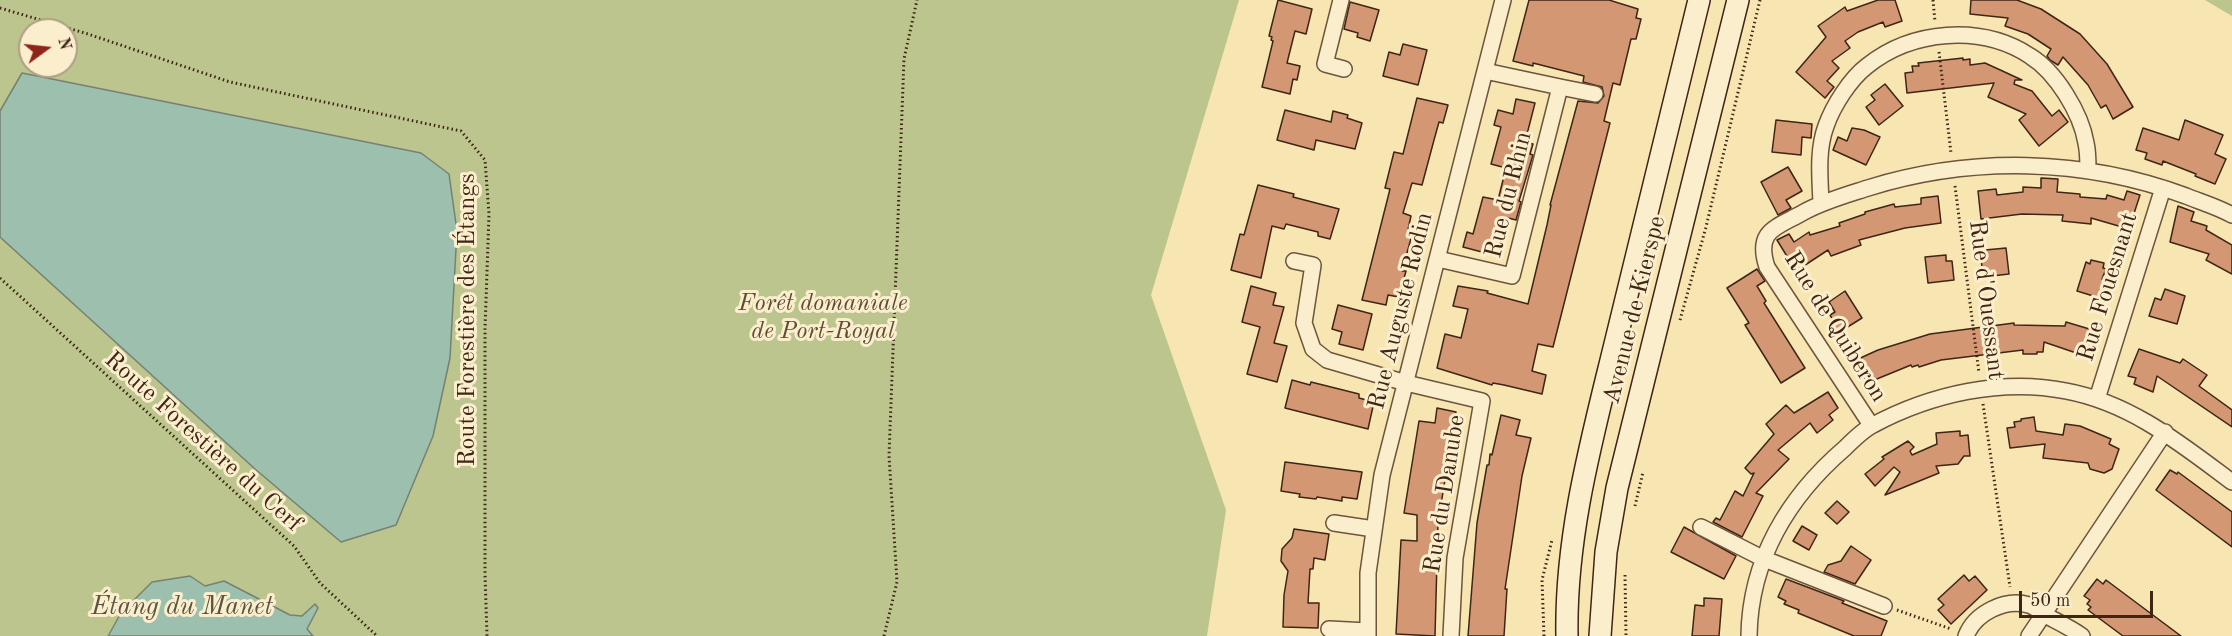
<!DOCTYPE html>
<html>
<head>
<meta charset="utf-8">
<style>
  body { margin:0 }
  #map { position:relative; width:2232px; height:636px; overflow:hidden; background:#f7e5b2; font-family:"Old Standard TT",serif }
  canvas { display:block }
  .north { position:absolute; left:18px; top:18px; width:60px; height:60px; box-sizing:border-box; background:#faeecd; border:2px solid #af9e84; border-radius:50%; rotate:75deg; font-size:16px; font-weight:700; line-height:24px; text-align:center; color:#3f2516 }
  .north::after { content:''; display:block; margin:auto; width:21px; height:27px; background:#8f2418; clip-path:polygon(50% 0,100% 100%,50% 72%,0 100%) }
  .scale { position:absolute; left:2019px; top:591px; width:134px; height:27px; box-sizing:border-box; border:3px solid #3f2516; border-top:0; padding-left:8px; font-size:18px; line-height:21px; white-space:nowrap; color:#3f2516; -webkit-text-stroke:4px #faeecd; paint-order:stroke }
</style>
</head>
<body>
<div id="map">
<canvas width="2232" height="636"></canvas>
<div class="north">N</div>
<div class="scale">50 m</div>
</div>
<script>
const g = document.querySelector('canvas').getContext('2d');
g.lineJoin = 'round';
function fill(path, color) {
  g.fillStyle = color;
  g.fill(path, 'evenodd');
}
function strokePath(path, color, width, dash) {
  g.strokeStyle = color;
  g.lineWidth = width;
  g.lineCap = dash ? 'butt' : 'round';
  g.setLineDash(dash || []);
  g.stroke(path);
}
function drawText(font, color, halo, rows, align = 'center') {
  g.font = font + ' "Old Standard TT",serif';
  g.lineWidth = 6;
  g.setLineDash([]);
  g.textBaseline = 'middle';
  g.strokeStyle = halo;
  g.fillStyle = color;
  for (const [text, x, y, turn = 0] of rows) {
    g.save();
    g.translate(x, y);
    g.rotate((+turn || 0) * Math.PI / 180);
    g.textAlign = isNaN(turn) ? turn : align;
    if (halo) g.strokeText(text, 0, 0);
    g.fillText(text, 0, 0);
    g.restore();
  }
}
fill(new Path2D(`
  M0,0h1239l-88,295 75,215 -19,126h-894l-6,-7 11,-21 -16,8 -12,-1 -53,-27 -116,25 -14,23h-107v-399l255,232 86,73 55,-17 37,-89 17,-78 -428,-285 -22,38zM30,30h36v36h-36z
  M2205,0h27v16z`), '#bbc58d');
const water = new Path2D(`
  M22,73l399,80 28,21 8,57 -7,127 -17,78 -37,89 -55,17 -86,-73 -255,-232v-126z
  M190,576l15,10 19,-5 66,34 12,1 13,-12 3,4 -11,21 6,7h-205l13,-23 31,-31z`);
fill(water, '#9dbfad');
strokePath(water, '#778171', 1.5);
const building = new Path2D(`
  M1278,0l34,9 -6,25 -11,-3 -8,32 13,3 -3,14 -4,-1 -3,15 -28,-7 11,-46 -2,-1 1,-3 -3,-1z
  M1529,0h80l29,9 -2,9 5,1 -5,20h-5l-11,46 -7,-2 -9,38 6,2 -57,224 -15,-3 -6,27 14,4 -4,19 -38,-9 -11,-2 -1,2 -55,-17 8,-34 16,4 7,-29 -15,-3 5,-20 30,5 -1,2 41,11 19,-79 4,-20h-1l28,-104 20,2 6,-7 -2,-9 -19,-5 1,-6 -51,-13v3l-20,-5z
  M1878,0h17l7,21 -17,6 -2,-5 -25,10 -13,9 5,7 -18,13 7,7 -12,13 7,6 -9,11 -29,-26 30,-35 -8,-11 27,-19 2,4z
  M1971,0h46l24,9 39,25 27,30 26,43 -20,12 -7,-14 -5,3 -13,-23 -25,-28 -5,8 -8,-5 -3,-4 4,-7 -23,-15 -23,-8 3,-8 -38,-4z
  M1350,2l29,8 -9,31 -13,-4 1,-4 -14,-4z
  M1403,44l24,6 -9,35 -35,-9 6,-24 11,3z
  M1963,58v2l7,-1v6l15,-2 37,17h-7l-1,4 18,7 20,25 7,-6 9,12 -29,24 -20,-26 7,-6 -38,-17 6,-14 -87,10 -2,-20 8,-1 -1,-6h7l-1,-3z
  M1885,84l18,22 -24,19 -13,-18 9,-7 -4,-5z
  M1417,98l31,7 -5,18 -4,-1 -5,18 -12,45 -10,-2 -9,30 8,3 -4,18 5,1 -10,36h4l-7,26 -11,-2 -2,10 -24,-5 28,-111 -5,-1 9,-36 9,2z
  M1516,99l19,4 -10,39 8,2 -3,10 3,1 -14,46 2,1 -5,18 -8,-2 -11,38 -34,-9 4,-15 6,2 10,-37 15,3 8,-32 -15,-4 10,-37 -7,-2 4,-15 15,4z
  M1285,110l46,12 2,-11 15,4 -1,3 15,5 -7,26 -39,-9 -2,10 -37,-10z
  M1776,120l36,4 -1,14 -9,-1 -1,18 -29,-3z
  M2185,120l38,15 -8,19 11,5 -11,25 -20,-8 1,-2 -33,-13 -1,4 -17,-6 2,-6 -11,-3 7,-22 36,12z
  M1852,128l12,2 16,7 -14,28 -33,-15 5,-13 9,4z
  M1788,167l14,24 -16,9 5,8 -13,7 -17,-33z
  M2041,178l17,1 -1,13 23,2v3l26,2 1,-4 17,5 3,-9 13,4 -11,34 -38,-11v6l-29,-3 1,-6 -41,-1 -41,5 -3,-28 18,-2 1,6 26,-3v-5l18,1z
  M1258,185l36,9 -1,3 46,12 -9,30 -12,-3v-4l-32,-8 -2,5 -12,-3 -11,52 -30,-8 9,-36 4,1z
  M1938,196l3,27 -36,5 -46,12 2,5 -30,11 -3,-6 -32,21 -19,-31 12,-6 5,8 15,-10 1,3 30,-9 -1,-3 26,-9v-2l29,-8 1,3 26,-3v-6z
  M2178,206l16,6 -3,9 16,5 -1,4 26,15v29l-26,-14 3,-6 -39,-12z
  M2006,248l3,26 -26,3 -2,-19 5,-1 -1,-7z
  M1946,255v6h6l2,19 -26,3 -3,-26z
  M2091,260l13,3 -1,5 3,1 -4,10 7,2 -6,18 -26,-8 9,-29 4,2z
  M1757,269l8,12 -8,5 9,15 -2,2 41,65 -24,15 -36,-58 4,-2 -22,-35z
  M1251,286l25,7 -3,12 11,2 -10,36 13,3 -10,36 -30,-8 13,-47 -18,-5z
  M2165,289l20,7 -8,28 -28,-8 6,-18 6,2z
  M1845,291l17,27 -24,15 -7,-11 2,-2 -3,-5 5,-3 -6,-10z
  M1338,305l34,9 -9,36 -24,-6 3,-12 -10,-3z
  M2066,322l30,9 -8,26 -44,-15 -1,10h-6v2h-14v-4l-82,10 -22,7 -1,-2 -6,2 -1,-2 -44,18 -11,-23 22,-10 52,-16 84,-11v2l51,1z
  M2139,349l41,14 3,-4 24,16 -8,11 33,24v17l-75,-51 -4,16 -19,-8 2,-6 -8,-2z
  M1292,380l18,5 1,-3 48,12v4l15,4 -6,27 -83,-21z
  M1828,392l10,16 -9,7 4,5 -16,13 -7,-10 -32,27 11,9 -33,34 7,3 -21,41 -29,-15 3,-4 4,2 15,-29 8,5 11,-23 -3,1 -6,-6 29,-34 -8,-10 20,-19 8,8z
  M1437,408l19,4 -18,111 -3,113 -39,-2 5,-94 16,1v-26l-13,-2 15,-92 16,2z
  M1501,415l19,5 -4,15 15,3 -9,38 -17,113h2l-3,47h-36l9,-113 10,-58h2l1,-11 2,1z
  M2034,417l2,14 27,4 2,-11 15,2 31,13 -2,5 10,5 -7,20 -8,4 -14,-4 -2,-6 -45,-5 2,-14 -35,4 -3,-20 8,-1 -1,-5 7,-1v-2z
  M1960,431v5l8,-1 2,21h-6l-6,8 -22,2 3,7 -54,22 15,-23 -6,-5 -19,19 -10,-12 19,-15 -2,-2 26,-16 6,6 -4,4 2,4 25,-11 -1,-11z
  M1285,462l77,10 -5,27 -15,-2v4l-25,-4 -1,2 -17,-2 1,-3 -19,-3z
  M2170,470l7,4 1,-2 54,40v35l-76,-57z
  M1837,501l12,11 -12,12 -12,-11z
  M1802,526l15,9 -8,15 -16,-9z
  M1684,527l52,29 -12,23 -53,-27z
  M1294,529l35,5 -4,26 -11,-2 -1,11h-3l-2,34h11l-1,25 -35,-1 1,-32 4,-24 -7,-10 1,-12 10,-11z
  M1851,546l20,14 -16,24 -31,-12 4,-7 13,-4z
  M1964,575l5,6 6,-5 12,14 -36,34 -13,-14 6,-5 -6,-6z
  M1786,579l58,22 -2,2 45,18 -6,15h-27l-56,-23 1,-3 -15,-6 2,-3 -8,-4z
  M2097,579l6,5 3,-4 75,56h-58l-35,-26 3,-3 -4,-3 3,-4 -6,-4z
  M1704,598l18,1 -3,37h-27l3,-31 9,1z`);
fill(building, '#d49773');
strokePath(building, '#3f2516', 1.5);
const street = new Path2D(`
  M1341,0l-16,64 19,5
  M1560,87l35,7
  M1821,203c-1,-25 -4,-53 5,-77 7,-20 24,-47 41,-60 45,-36 114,-42 163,-10 26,16 51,57 56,87 2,9 2,18 2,27
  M1438,259l74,17 48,-189 -75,-16
  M1294,261l19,4 -9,58 9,26 14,11 79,23 76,18 -27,157 -4,78
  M2097,399l66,-211
  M1871,425l-104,-158c-12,-37 9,-39 37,-55 20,-11 42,-17 64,-24 103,-32 216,-30 318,8 15,6 32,11 46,19
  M1334,523l40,6
  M1701,527l61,31 122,48
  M1329,629l39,2
  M1368,636v-63l14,-98 121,-475
  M1749,636c1,-76 39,-139 96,-188 8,-8 18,-18 28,-23 58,-31 129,-47 193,-34 65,12 115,53 166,91
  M1966,636c9,-23 39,-38 63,-31 6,2 11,7 16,10 13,7 26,13 37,21
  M2029,636l136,-204`);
const secondary = new Path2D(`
  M1567,636c-2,-102 26,-201 50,-300 28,-112 55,-224 82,-336
  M1600,636l6,-84 11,-64 121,-488`);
strokePath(street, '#6d553d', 18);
strokePath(secondary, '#3f2516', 24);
strokePath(new Path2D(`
  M1933,0l2,22
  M0,8l88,26 142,48 231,49 24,29 4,54 -4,115v245l2,62
  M1939,52l12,101
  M1955,186l24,187
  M0,278l294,268 26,37 57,53
  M1680,320l26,-93 54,-227
  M1983,404l27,183
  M1635,506l8,-34
  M1625,575l1,61
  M1897,610l54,19
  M884,636l13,-54 -8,-126 15,-397 13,-59
  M1544,636l-2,-56 10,-40`), '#3f2516', 3, [1.5, 3]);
strokePath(street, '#faeecd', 15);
strokePath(secondary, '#faeecd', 21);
drawText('24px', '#3f2516', '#faeecd', [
  ["Rue du Rhin",1509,195,-76],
  ["Rue Fouesnant",2108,287,-73],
  ["Rue d'Ouessant",1986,300,83],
  ["Avenue de Kierspe",1635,310,-76],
  ["Rue Auguste Rodin",1401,311,-76],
  ["Route Forestière des Étangs",468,320,-90],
  ["Rue de Quiberon",1835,327,58],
  ["Route Forestière du Cerf",203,442,42],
  ["Rue du Danube",1445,494,-81]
]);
drawText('italic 24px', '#5e4d34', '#faeecd', [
  ["Forêt domaniale",823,304],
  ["de Port-Royal",823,332]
]);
drawText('italic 26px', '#5b5343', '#faeecd', [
  ["Étang du Manet",182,607]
]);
</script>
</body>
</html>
